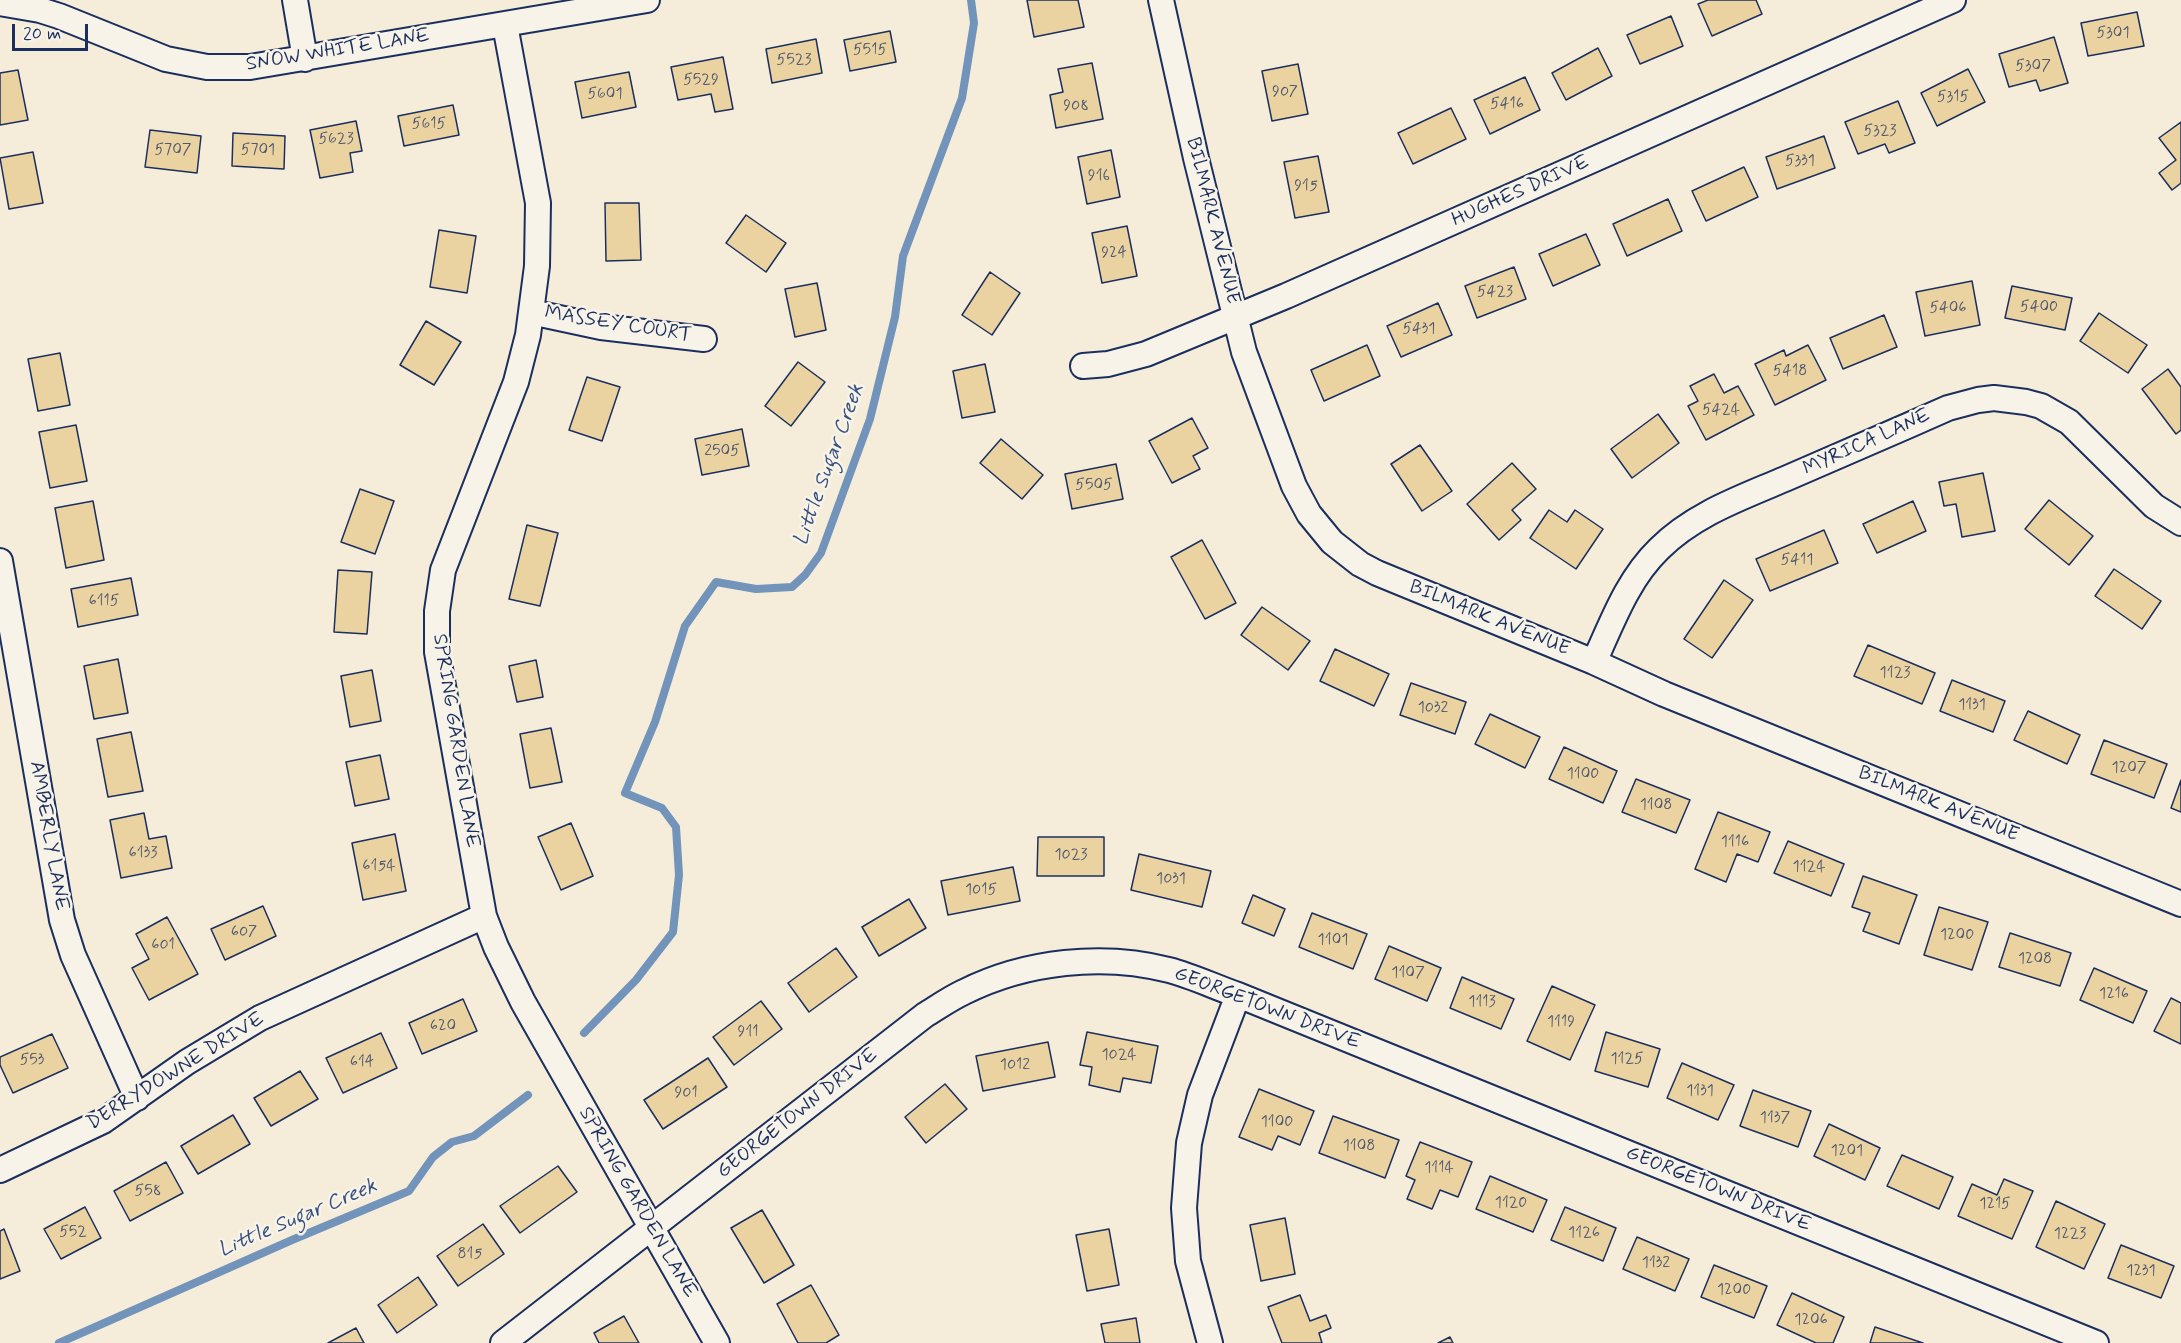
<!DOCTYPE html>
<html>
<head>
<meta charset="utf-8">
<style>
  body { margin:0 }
  #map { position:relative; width:2181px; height:1343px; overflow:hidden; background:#f5edda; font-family:Mynerve,sans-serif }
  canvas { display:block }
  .scale { position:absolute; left:12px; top:24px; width:76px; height:27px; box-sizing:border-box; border:3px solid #1b2f5e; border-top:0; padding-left:8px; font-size:18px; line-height:21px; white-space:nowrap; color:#1b2f5e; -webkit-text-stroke:4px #f7f3e8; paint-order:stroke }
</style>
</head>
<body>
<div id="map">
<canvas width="2181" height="1343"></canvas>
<div class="scale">20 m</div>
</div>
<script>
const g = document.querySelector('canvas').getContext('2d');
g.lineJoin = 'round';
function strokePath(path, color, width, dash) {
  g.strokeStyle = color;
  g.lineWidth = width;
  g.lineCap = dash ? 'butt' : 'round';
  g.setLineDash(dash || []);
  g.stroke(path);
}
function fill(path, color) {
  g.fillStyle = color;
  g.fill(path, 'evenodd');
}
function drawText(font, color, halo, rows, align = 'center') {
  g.font = font + ' Mynerve,sans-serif';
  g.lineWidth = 5;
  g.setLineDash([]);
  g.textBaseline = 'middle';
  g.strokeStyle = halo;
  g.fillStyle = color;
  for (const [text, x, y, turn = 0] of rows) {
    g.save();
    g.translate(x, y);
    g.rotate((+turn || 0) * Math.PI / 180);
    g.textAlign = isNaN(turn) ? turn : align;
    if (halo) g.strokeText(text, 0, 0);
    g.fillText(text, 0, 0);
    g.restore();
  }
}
strokePath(new Path2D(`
  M584,1033l52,-53 37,-48 6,-57 -3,-48 -14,-19 -37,-15 30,-71 30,-96 31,-44 40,7 36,-2 13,-12 16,-22 49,-134 25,-102 8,-61 59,-158 12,-75 -3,-23
  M59,1343l233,-103 117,-49 24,-34 19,-15 22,-6 54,-41`), '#7293ba', 8);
const building = new Path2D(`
  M1027,0h51l6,27 -50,10z
  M1708,0h48l6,14 -50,22 -14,-32z
  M2137,12l7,34 -56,10 -7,-33z
  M1671,16l12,30 -43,18 -13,-29z
  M890,31l6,31 -46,9 -6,-31z
  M2054,37l14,46 -28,8 -4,-11 -27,7 -10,-33z
  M816,39l6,34 -50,10 -6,-34z
  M1598,48l14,28 -46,24 -14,-27z
  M723,57l10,52 -18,3 -4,-18 -33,6 -7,-33z
  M1092,63l11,56 -47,9 -6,-33 13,-3 -5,-23z
  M1298,64l10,50 -36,7 -10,-50z
  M1968,69l17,33 -48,24 -16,-33z
  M18,70l10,50 -28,5v-52z
  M629,72l7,35 -54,11 -7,-36z
  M1525,77l15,33 -50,24 -16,-34z
  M1898,101l17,42 -26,10 -4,-9 -27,10 -13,-32z
  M453,105l6,30 -55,11 -6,-30z
  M1451,108l15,31 -53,25 -15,-31z
  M356,121l6,30 -12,2 3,19 -33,6 -10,-48z
  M2181,122v61l-9,7 -13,-17 17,-13 -17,-22z
  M150,130l51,6 -4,37 -52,-6z
  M233,133l52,3 -1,33 -52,-3z
  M1824,136l11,32 -58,21 -11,-32z
  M1111,150l9,47 -33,7 -9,-47z
  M33,152l10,51 -34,6 -9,-51z
  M1318,156l11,56 -34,6 -11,-56z
  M1744,167l14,30 -52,24 -14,-30z
  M1668,199l14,32 -55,25 -14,-32z
  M605,203h34l2,57 -35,1z
  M746,215l40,28 -20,29 -40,-29z
  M1127,226l10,50 -35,7 -10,-50z
  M439,230l37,6 -9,57 -37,-6z
  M1586,234l14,31 -47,21 -14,-32z
  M1514,267l12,32 -49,19 -12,-32z
  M990,272l30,21 -28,42 -30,-20z
  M1972,281l8,44 -55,11 -9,-44z
  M817,283l9,47 -31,7 -10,-48z
  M2012,286l60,12 -7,32 -60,-12z
  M1438,303l14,32 -51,22 -14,-31z
  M2099,313l48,32 -19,28 -48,-32z
  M1884,315l13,32 -54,22 -13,-31z
  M426,321l35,21 -27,43 -34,-20z
  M1367,345l13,31 -56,25 -13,-31z
  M1808,345l18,35 -51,25 -20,-41 29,-14 2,6z
  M60,353l10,52 -32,6 -10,-52z
  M798,362l27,20 -34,44 -26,-20z
  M985,364l10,48 -33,6 -9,-47z
  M2168,369l13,18v43l-5,4 -34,-45z
  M1714,374l10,19 14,-7 16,29 -48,25 -18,-34 10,-5 -8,-15z
  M587,377l33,10 -18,54 -33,-11z
  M1658,414l21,29 -47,35 -21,-29z
  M1192,418l16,30 -15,8 7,13 -28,14 -23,-42z
  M76,425l11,56 -37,7 -11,-56z
  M742,429l7,37 -47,9 -7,-36z
  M1001,439l42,36 -21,24 -42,-36z
  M1420,445l32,46 -30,20 -31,-47z
  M1512,463l24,26 -24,21 9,10 -22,20 -32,-36z
  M1116,464l7,35 -51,10 -7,-35z
  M1983,473l12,58 -33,6 -6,-33 -12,2 -5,-24z
  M360,489l34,12 -19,53 -34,-12z
  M2049,500l44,36 -24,29 -44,-36z
  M93,501l11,59 -38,8 -11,-60z
  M1913,501l13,30 -49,22 -14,-29z
  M1549,510l18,12 8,-12 28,19 -27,40 -46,-31z
  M527,525l31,8 -18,73 -31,-7z
  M1824,530l14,33 -68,28 -14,-32z
  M1202,540l34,63 -31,16 -34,-62z
  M2114,569l47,32 -19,28 -47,-33z
  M338,570l34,2 -5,62 -33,-2z
  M131,578l7,37 -60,12 -7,-38z
  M1724,580l29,20 -41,58 -28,-19z
  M1262,607l48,34 -22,29 -47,-35z
  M1868,645l67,28 -13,31 -68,-28z
  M1335,649l54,25 -15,32 -54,-25z
  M118,659l10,54 -34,6 -10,-53z
  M536,660l7,37 -26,5 -8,-36z
  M372,670l9,51 -31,6 -9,-51z
  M1952,680l53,21 -12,31 -53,-21z
  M1411,683l55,19 -11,32 -55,-19z
  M2028,711l52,24 -13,29 -53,-24z
  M1490,714l50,23 -15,31 -50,-24z
  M551,728l11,54 -32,6 -10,-54z
  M131,732l12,59 -35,6 -11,-58z
  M2104,740l63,24 -13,34 -63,-24z
  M1564,747l53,24 -14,32 -54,-24z
  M380,755l9,44 -34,7 -9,-44z
  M1636,779l54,21 -14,33 -54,-21z
  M2181,780v32l-10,-4z
  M1718,812l52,20 -12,30 -21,-8 -11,28 -31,-13z
  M144,813l5,26 17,-3 6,32 -51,10 -11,-58z
  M571,823l22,53 -32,14 -23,-53z
  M395,834l11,57 -43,9 -11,-57z
  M1038,837h66v39h-67z
  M1788,841l56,23 -13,32 -57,-23z
  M1139,854l72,17 -9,36 -71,-17z
  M1013,867l7,34 -72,14 -7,-34z
  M1863,876l54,19 -18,49 -36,-13 7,-18 -18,-6z
  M1253,895l32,14 -11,27 -32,-13z
  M909,899l17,29 -47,28 -17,-29z
  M263,906l13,30 -51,24 -14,-31z
  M1939,907l49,15 -16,48 -48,-15z
  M1312,913l55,21 -14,35 -54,-22z
  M167,917l31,57 -49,26 -17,-32 17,-9 -13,-25z
  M2010,933l61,20 -11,33 -61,-19z
  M1389,946l52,22 -14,33 -52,-22z
  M836,948l21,29 -48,35 -21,-29z
  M2094,968l53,23 -14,32 -53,-23z
  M1462,977l52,22 -13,30 -51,-21z
  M1552,986l43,19 -25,55 -43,-19z
  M2171,998l10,5v41l-27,-13z
  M463,999l14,32 -55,23 -13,-31z
  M761,1001l21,28 -48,36 -21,-28z
  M1087,1032l71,14 -7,37 -28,-5 -3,14 -31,-7 3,-18 -12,-2z
  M1606,1032l54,17 -12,38 -53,-16z
  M381,1033l16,35 -54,25 -17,-35z
  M52,1034l16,34 -55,25 -13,-28v-8z
  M1048,1042l7,35 -72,14 -7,-35z
  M708,1058l19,29 -64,42 -19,-29z
  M1682,1063l52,22 -16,35 -51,-22z
  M300,1071l18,28 -47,27 -17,-28z
  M945,1084l22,25 -41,34 -21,-26z
  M1259,1089l55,22 -14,34 -22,-9 -6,14 -33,-13z
  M1753,1090l58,21 -13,36 -58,-21z
  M233,1115l17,29 -52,30 -17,-28z
  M1333,1116l66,24 -14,38 -66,-25z
  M1829,1124l51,24 -15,32 -51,-24z
  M1420,1142l52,20 -14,35 -18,-7 -8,19 -25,-10 8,-19 -9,-4z
  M1902,1155l51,22 -14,32 -52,-23z
  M166,1162l17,31 -53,28 -16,-30z
  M558,1166l19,26 -57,41 -20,-27z
  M1490,1176l57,24 -14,32 -57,-23z
  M2004,1179l29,12 -21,48 -54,-23 14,-32 25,11z
  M2056,1201l49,23 -21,45 -48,-22z
  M85,1207l16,31 -40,21 -17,-30z
  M1565,1207l51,21 -13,33 -52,-21z
  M762,1210l32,55 -30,18 -33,-55z
  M1285,1218l10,56 -34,7 -11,-56z
  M483,1224l21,30 -46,32 -21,-30z
  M4,1229l16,42 -20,8v-48z
  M1109,1229l10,56 -32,6 -11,-56z
  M1637,1237l52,22 -14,32 -52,-22z
  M2121,1245l53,21 -13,32 -53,-20z
  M1714,1265l53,21 -13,32 -53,-21z
  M418,1277l19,28 -40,28 -19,-28z
  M811,1285l28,50 -13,8h-28l-21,-39z
  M1792,1293l52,24 -11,26h-17l-39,-18z
  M1300,1295l10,26 16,-6 5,13 -12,5 3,10h-40l-14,-36z
  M624,1316l15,27h-40l-5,-10z
  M1136,1318l4,25h-35l-4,-19z
  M1875,1327l48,16h-53z
  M356,1328l8,15h-36z
  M1450,1337l3,6h-15z`);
fill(building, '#ebd3a1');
strokePath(building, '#1b2f5e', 1.5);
const minor = new Path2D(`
  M295,0l10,59
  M1161,0l35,158 48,194 50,134 15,28 23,28 28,22 17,9 217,89 70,32 517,210
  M0,3l40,7 19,6 107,43 41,8h43l397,-67
  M505,25l33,178 -1,63 -9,69 -12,47 -73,188 -6,41v41l47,264 12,31 27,55 194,341
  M531,312l70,15 103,12
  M1083,366l25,-2 38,-10 140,-58 667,-296
  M0,561l62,359 11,35 64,143
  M1594,662c18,-39 33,-82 65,-113 35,-35 82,-51 126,-70 55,-24 109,-47 163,-71l30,-8 16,-2 32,4 15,4 28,16 85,84 27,17
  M0,1170l103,-49 84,-59 73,-44 224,-102
  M503,1343l422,-328c13,-8 26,-17 39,-23 62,-31 139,-39 205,-22 23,6 46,17 69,25l858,348
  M1210,1343l-22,-82 -4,-53 5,-65 11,-48 38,-100`);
strokePath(minor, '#1b2f5e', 28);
strokePath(minor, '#f7f3e8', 24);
drawText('16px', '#4f586f', null, [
  ["5301",2113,34],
  ["5515",870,51],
  ["5523",794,61],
  ["5307",2033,67],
  ["5529",701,81],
  ["907",1285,93],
  ["5601",605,95],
  ["5315",1953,98],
  ["5416",1507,105],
  ["908",1076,107],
  ["5615",429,125],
  ["5323",1880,132],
  ["5623",336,140],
  ["5707",173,151],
  ["5701",258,151],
  ["5331",1800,162],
  ["916",1099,177],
  ["915",1306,187],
  ["924",1114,254],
  ["5423",1495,293],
  ["5400",2039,308],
  ["5406",1948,309],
  ["5431",1419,330],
  ["5418",1790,372],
  ["5424",1721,411],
  ["2505",722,452],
  ["5505",1094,486],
  ["5411",1797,561],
  ["6115",104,602],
  ["1123",1895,674],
  ["1131",1972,706],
  ["1032",1433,709],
  ["1207",2129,769],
  ["1100",1583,775],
  ["1108",1656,806],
  ["1116",1735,843],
  ["6133",143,854],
  ["1023",1071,856],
  ["6154",379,867],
  ["1124",1809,868],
  ["1031",1171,880],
  ["1015",981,891],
  ["607",244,933],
  ["1200",1957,936],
  ["1101",1333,941],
  ["601",163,946],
  ["1208",2035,960],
  ["1107",1408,974],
  ["1216",2114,995],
  ["1113",1482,1003],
  ["1119",1561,1023],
  ["620",443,1027],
  ["911",748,1033],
  ["1024",1119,1056],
  ["1125",1627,1060],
  ["553",32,1061],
  ["614",362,1063],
  ["1012",1015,1066],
  ["1131",1700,1092],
  ["901",686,1094],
  ["1137",1775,1119],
  ["1100",1277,1123],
  ["1108",1359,1147],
  ["1201",1847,1152],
  ["1114",1439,1169],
  ["558",148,1192],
  ["1120",1511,1204],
  ["1215",1995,1205],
  ["552",73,1233],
  ["1126",1584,1234],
  ["1223",2070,1235],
  ["815",470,1255],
  ["1132",1656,1264],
  ["1231",2141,1272],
  ["1200",1734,1291],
  ["1206",1811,1321]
]);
drawText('20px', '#1b2f5e', '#f7f3e8', [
  ["SNOW WHITE LANE",338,51,-9],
  ["HUGHES DRIVE",1521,192,-24],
  ["BILMARK AVENUE",1212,221,76],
  ["MASSEY COURT",618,325,9],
  ["MYRICA LANE",1867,443,-24],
  ["BILMARK AVENUE",1489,619,22],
  ["SPRING GARDEN LANE",455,741,81],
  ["BILMARK AVENUE",1938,805,22],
  ["AMBERLY LANE",48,836,80],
  ["GEORGETOWN DRIVE",1267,1009,21],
  ["DERRYDOWNE DRIVE",176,1072,-32],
  ["GEORGETOWN DRIVE",798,1114,-38],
  ["GEORGETOWN DRIVE",1718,1190,22],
  ["SPRING GARDEN LANE",637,1203,60]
]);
drawText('italic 21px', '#38507d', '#f7f3e8', [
  ["Little Sugar Creek",830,465,-70],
  ["Little Sugar Creek",298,1219,-23]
]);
</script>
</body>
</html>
